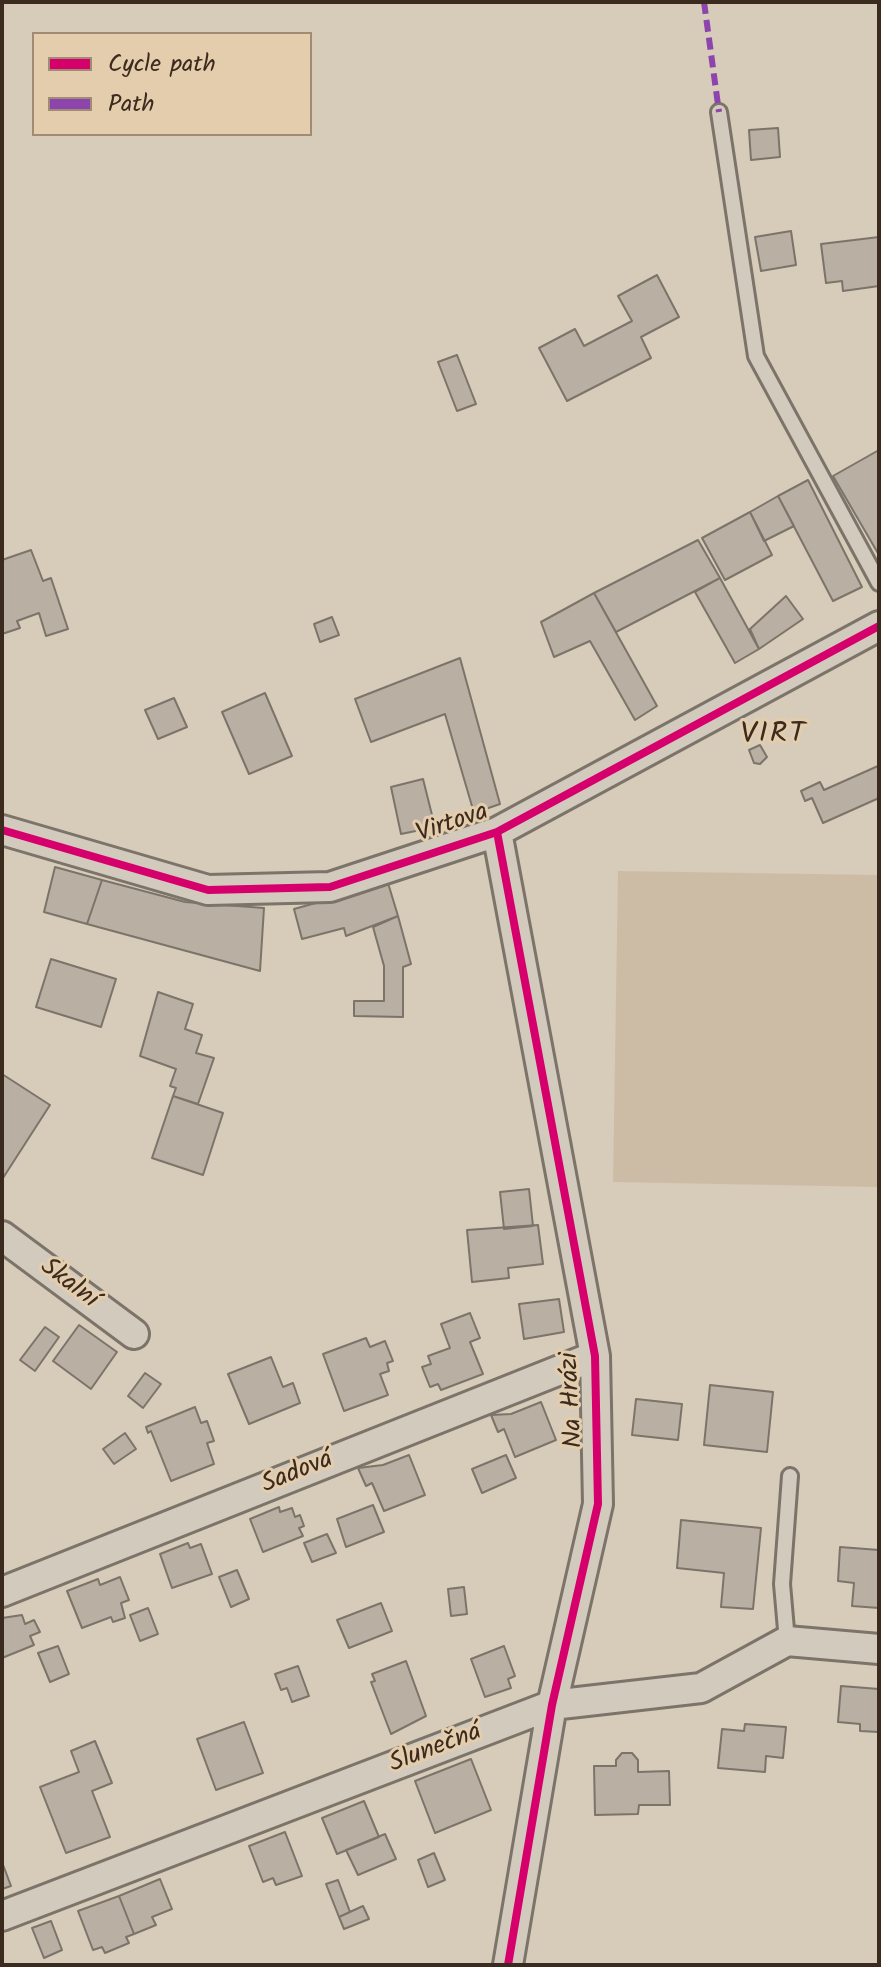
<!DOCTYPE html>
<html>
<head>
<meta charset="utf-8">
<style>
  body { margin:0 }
  #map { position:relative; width:881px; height:1967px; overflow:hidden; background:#d7cbba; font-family:Kalam,sans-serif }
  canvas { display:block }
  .frame { position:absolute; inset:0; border:4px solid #3b2a1e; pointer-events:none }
  .legend { position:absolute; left:32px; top:32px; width:280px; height:104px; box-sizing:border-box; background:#e4cdad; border:2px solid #a08c74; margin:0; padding:10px 14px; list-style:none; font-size:24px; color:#3b2a1e }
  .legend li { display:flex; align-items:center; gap:16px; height:40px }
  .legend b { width:40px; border:2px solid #a08c74 }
</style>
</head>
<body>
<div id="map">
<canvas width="881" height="1967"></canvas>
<div class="frame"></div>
<ul class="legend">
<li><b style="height:10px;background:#d6006c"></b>Cycle path</li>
<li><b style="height:10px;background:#8e44ad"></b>Path</li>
</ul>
</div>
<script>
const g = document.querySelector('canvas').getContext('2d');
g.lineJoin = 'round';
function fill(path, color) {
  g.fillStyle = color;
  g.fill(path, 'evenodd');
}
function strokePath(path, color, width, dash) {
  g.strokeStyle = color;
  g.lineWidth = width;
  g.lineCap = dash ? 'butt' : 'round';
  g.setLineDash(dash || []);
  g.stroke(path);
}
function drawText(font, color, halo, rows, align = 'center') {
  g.font = font + ' Kalam,sans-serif';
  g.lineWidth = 6;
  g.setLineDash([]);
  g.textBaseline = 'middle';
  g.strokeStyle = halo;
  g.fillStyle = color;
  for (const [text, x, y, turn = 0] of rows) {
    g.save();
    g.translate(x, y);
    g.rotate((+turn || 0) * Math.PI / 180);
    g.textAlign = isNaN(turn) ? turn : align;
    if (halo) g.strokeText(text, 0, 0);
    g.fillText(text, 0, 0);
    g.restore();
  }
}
fill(new Path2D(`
  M618,871l261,4v312l-266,-5z`), '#cdbca5');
const building = new Path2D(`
  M778,128l2,29 -29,3 -2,-30z
  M791,231l5,34 -35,6 -6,-34z
  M879,237v49l-36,5 -1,-10 -16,2 -5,-39z
  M657,275l22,42 -38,20 10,21 -84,43 -28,-53 36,-19 9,17 48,-25 -14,-25z
  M457,355l19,49 -19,7 -19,-49z
  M879,450v105l-46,-79z
  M808,480l54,107 -29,14 -55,-105z
  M778,496l16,30 -30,15 -14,-29z
  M750,512l22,43 -47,25 -23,-42z
  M698,540l22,38 -104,54 -22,-39z
  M31,550l12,31 8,-3 17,51 -22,7 -7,-23 -22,8 3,7 -18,6v-74z
  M720,578l39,71 -24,14 -40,-71z
  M594,593l63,113 -22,14 -45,-79 -36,16 -13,-35z
  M786,596l17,23 -44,30 -9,-20z
  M332,617l7,18 -19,7 -6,-18z
  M460,658l40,146 -26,9 -29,-99 -74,28 -16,-43z
  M265,693l27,63 -43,18 -27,-62z
  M174,698l13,29 -29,12 -13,-29z
  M760,745l7,12 -7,7 -6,-1 -5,-13z
  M878,766l1,32 -56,25 -11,-25 -7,3 -4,-10 19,-9 4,8z
  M423,779l12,48 -34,7 -10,-47z
  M55,867l47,13 -15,44 -43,-12z
  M102,880l83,22 79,6 -4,63 -173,-47z
  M388,883l10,33 -52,20 -2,-8 -42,11 -8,-30z
  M398,916l13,48 -8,3v50l-49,-1v-15h30v-35l-11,-39z
  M51,959l65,20 -15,48 -65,-20z
  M158,992l35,12 -8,25 17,6 -6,18 18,5 -16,46 -25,-8 3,-8 -6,-2 6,-17 -36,-13z
  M2,1074l48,31 -47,73h-1z
  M173,1096l50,17 -20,62 -51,-17z
  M529,1189l4,37 -29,3 -4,-37z
  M538,1225l5,39 -35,4 1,10 -37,4 -5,-52z
  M559,1299l5,33 -40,7 -5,-35z
  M470,1313l10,25 -10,4 13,32 -42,16 -3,-6 -8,3 -8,-20 9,-3 -3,-8 22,-8 -9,-24z
  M79,1325l38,27 -26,37 -38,-28z
  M45,1327l14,10 -24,34 -15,-11z
  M366,1338l4,9 15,-6 8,20 -6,2 2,8 -9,3 8,21 -44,16 -21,-57z
  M271,1357l12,30 10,-4 7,20 -51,21 -21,-50z
  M145,1373l16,11 -18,24 -15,-12z
  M710,1385l63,7 -6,60 -63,-7z
  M636,1399l46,5 -4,36 -46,-5z
  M541,1402l15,38 -41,17 -11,-28 -6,3 -7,-17 20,-1z
  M195,1407l6,16 6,-2 7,20 -7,2 7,21 -43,17 -20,-50 -3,2 -2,-6z
  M125,1433l11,16 -22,15 -11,-15z
  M409,1455l16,40 -41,16 -12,-28 -6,3 -8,-18 25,-3z
  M506,1455l10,23 -34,15 -10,-24z
  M373,1505l11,27 -38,15 -9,-28z
  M279,1507l1,5 12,-4 3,9 5,-2 4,11 -5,2 4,8 -40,16 -13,-33z
  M681,1520l80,8 -8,81 -32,-2 3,-34 -47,-5z
  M327,1534l9,19 -24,9 -8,-19z
  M188,1543l2,5 11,-4 11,30 -40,14 -12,-34z
  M840,1547l39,3v58l-27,-2 2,-23 -16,-2z
  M237,1570l12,29 -18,8 -12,-30z
  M120,1577l9,23 -8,3 4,15 -12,4 -2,-5 -29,11 -15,-37 31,-12 2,6z
  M464,1587l3,27 -16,2 -3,-27z
  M381,1603l11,28 -43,17 -12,-28z
  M148,1608l10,26 -18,7 -10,-26z
  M22,1615l3,9 9,-4 6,12 -10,4 4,9 -32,13v-40z
  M58,1646l11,28 -19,8 -12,-29z
  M504,1646l11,30 -7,3 3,9 -26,9 -14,-38z
  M406,1661l20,55 -35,18 -20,-52 4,-1 -3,-7z
  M298,1666l11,30 -17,6 -5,-14 -6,2 -6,-16z
  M841,1686l38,3v43l-19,-1v-7l-22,-2z
  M244,1722l19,51 -47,17 -19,-51z
  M745,1724l41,3 -3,31 -17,-2 -1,16 -47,-4 4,-39 22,2z
  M95,1741l17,42 -20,8 18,46 -44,16 -26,-66 39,-15 -8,-21z
  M622,1753h10l6,7v12l31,-1 1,34h-31l-1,9 -43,1 -1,-49h22v-6z
  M471,1759l20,51 -56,23 -20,-52z
  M364,1801l15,36 -42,17 -15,-36z
  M285,1832l17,44 -26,9 -3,-7 -10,4 -14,-36z
  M385,1834l11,25 -38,16 -12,-25z
  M434,1853l11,27 -17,7 -10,-27z
  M2,1862l9,24 -9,3z
  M160,1879l12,30 -20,8 4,8 -22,9 -15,-38z
  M338,1880l12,32 -11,5 -13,-33z
  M119,1896l15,38 -8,3 3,6 -24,10 -3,-6 -9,3 -15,-39z
  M363,1906l6,13 -25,10 -5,-12z
  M51,1921l11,29 -18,8 -12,-30z`);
fill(building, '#b9b0a3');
strokePath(building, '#7c7469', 2);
const lane = new Path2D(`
  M719,112l37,244 123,227
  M787,1641l-5,-57 8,-108`);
const street = new Path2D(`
  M2,830l206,60 122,-3 167,-55 382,-206
  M497,832l98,524 3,148 -46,201 -44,260
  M2,1236l132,98
  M2,1592l593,-236
  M2,1916l550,-211 149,-17 86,-47 92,8`);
strokePath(lane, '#7c7469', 20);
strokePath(street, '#7c7469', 34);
strokePath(lane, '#d3cabe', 14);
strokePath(street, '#d3cabe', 28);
strokePath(new Path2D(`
  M704,2l15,110`), '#8e44ad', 6, [12, 6]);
strokePath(new Path2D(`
  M2,830l206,60 122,-3 167,-55 382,-206
  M497,832l98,524 3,148 -46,201 -44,260`), '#d6006c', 8);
drawText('26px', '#3b2a1e', '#e4cdad', [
  ["Virtova",453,825,-19],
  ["Skalní",68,1285,37],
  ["Na Hrázi",574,1400,-93],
  ["Sadová",298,1474,-22],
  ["Slunečná",436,1750,-21]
]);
g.letterSpacing = '2px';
drawText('30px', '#3b2a1e', '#e4cdad', [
  ["VIRT",774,737]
]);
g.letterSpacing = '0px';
</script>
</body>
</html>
